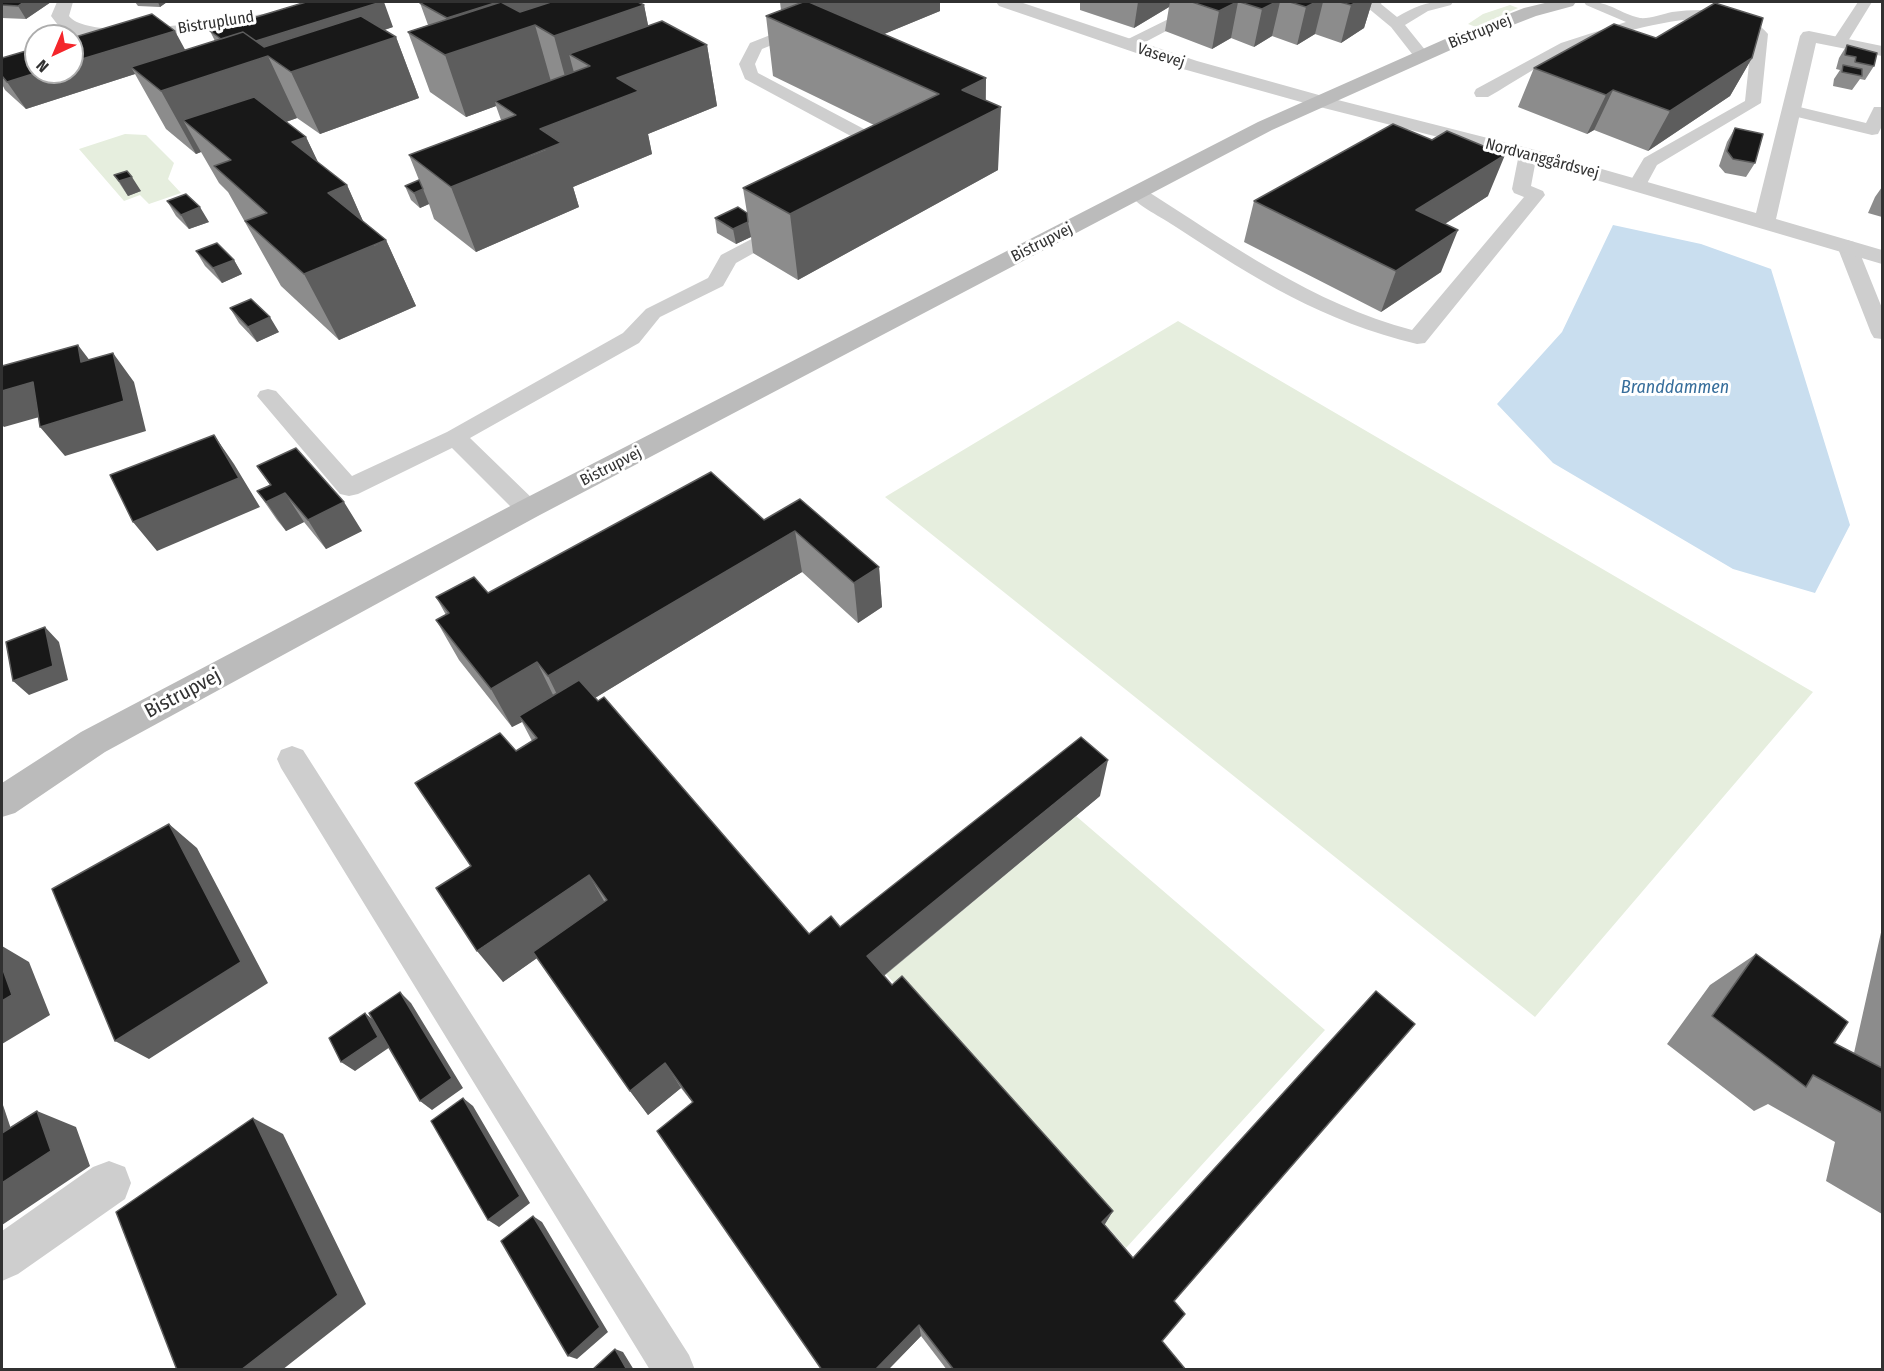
<!DOCTYPE html>
<html>
<head>
<meta charset="utf-8">
<style>
  body { margin:0 }
  #map { position:relative; width:1884px; height:1371px; overflow:hidden; background:#fff; font-family:"Fira Sans Condensed",sans-serif }
  canvas { display:block }
  .frame { position:absolute; inset:0; border:3px solid #313131; pointer-events:none }
  .north { position:absolute; left:24px; top:24px; width:60px; height:60px; box-sizing:border-box; background:#fff; border:2px solid #adadad; border-radius:50%; rotate:224deg; font-size:16px; font-weight:700; line-height:24px; text-align:center; color:#313131 }
  .north::after { content:''; display:block; margin:auto; width:21px; height:27px; background:#f4262b; clip-path:polygon(50% 0,100% 100%,50% 72%,0 100%) }
</style>
</head>
<body>
<div id="map">
<canvas width="1884" height="1371"></canvas>
<div class="frame"></div>
<div class="north">N</div>
</div>
<script>
const g = document.querySelector('canvas').getContext('2d');
g.lineJoin = 'round';
function fill(path, color) {
  g.fillStyle = color;
  g.fill(path, 'evenodd');
}
function strokePath(path, color, width, dash) {
  g.strokeStyle = color;
  g.lineWidth = width;
  g.lineCap = dash ? 'butt' : 'round';
  g.setLineDash(dash || []);
  g.stroke(path);
}
function drawText(font, color, halo, rows, align = 'center') {
  g.font = font + ' "Fira Sans Condensed",sans-serif';
  g.lineWidth = 6;
  g.setLineDash([]);
  g.textBaseline = 'middle';
  g.strokeStyle = halo;
  g.fillStyle = color;
  for (const [text, x, y, turn = 0] of rows) {
    g.save();
    g.translate(x, y);
    g.rotate((+turn || 0) * Math.PI / 180);
    g.textAlign = isNaN(turn) ? turn : align;
    if (halo) g.strokeText(text, 0, 0);
    g.fillText(text, 0, 0);
    g.restore();
  }
}
fill(new Path2D(`
  M1510,5l8,3 -42,19 -8,-3 15,-10z
  M125,134l21,1 28,28 -6,16 13,14 -32,11 -9,-9 -16,6 -45,-52z
  M1178,321l635,371 -278,325 -650,-520z
  M1076,816l249,214 -199,218 -240,-274z`), '#e6eede');
fill(new Path2D(`
  M1613,225l88,19 70,25 79,256 -35,68 -82,-24 -180,-106 -56,-59 65,-72z`), '#c9deef');
fill(new Path2D(`
  M854,2h19l-2,3 -109,44 -7,15 3,9 140,74 3,4 -3,4h-12l-141,-76 -6,-15 11,-21z
  M1203,2h18l-87,46 -6,2 -8,-5 2,-3z
  M1368,2h14l-1,2 16,13c19,-11 34,-17 56,-15l-2,3 -23,6 -23,14 25,31 -8,5 -6,-2 -25,-32 -23,-19 -2,-3z
  M1584,2c24,-2 34,11 56,16 9,1 23,-4 32,-6 30,-4 75,-5 96,22l-7,69 -104,62 -13,24h-14l-2,-4 16,-27 101,-57 7,-65c-10,-7 -20,-14 -33,-16 -35,-7 -113,15 -147,30 -29,12 -56,31 -84,47h-12l-2,-4 2,-4 85,-46 65,-21 -40,-17z
  M1858,2h14l-27,44h-12l-2,-3z
  M1791,105l75,18 8,-16h8v19l-4,8 -6,1 -87,-21 -2,-4 2,-4z
  M1528,149l6,1 3,4 -6,32 12,5 2,4 -120,148 -8,1c-95,-23 -160,-64 -241,-117 -13,-9 -40,-22 -48,-34l2,-4h14c85,54 169,115 268,141l112,-133 -10,-4 -2,-4 7,-35 3,-4z
  M786,221l7,2 3,4 -3,4 -57,32 -13,23 -63,31 -21,26 -169,95 67,65 3,6 -3,6 -9,3 -9,-3 -67,-67 -94,46 -9,2 -9,-2 -83,-98 3,-5 8,-2 8,2 76,85 95,-44 176,-99 23,-24 62,-31 13,-23z
  M1847,240l7,2 3,4 25,62v31l-8,-1 -3,-5 -34,-87 3,-4z
  M292,746l11,4 386,605 6,15h-45l-369,-602 -4,-9 4,-9z`), '#cecece');
fill(new Path2D(`
  M57,2h16l-4,14c29,36 240,-16 297,-14l-3,4 -6,1 -206,31 -35,2 -42,-5 -13,-6 -10,-13z
  M1809,31l73,15v10l-66,-13 -40,176 106,31v14l-361,-106 -209,-53 -3,-4 3,-4h14l209,53 221,63 44,-177 3,-4z
  M109,1161l16,6 6,16 -6,16 -107,75 -16,7v-50l91,-64z`), '#cecece');
fill(new Path2D(`
  M996,2h24l177,59 129,36 3,4 -3,4 -7,2 -136,-38 -184,-63z`), '#cecece');
fill(new Path2D(`
  M1549,2h27l-3,4 -37,10 -72,28 -192,86 -734,386 -433,236 -90,61 -13,4v-34l79,-51 437,-230 740,-380 194,-86 72,-28z`), '#bbb');
fill(new Path2D(`
  M2,2h49l-25,17 -24,-1z
  M135,2h32l-7,5 -22,-1z
  M780,2h160v9l-56,23 102,44v23l12,69 -200,110 -45,-27 -2,-16 -15,7 -19,-11 -2,-15 32,-5 -4,-25 131,-63 -101,-49 -7,-60 15,-6z
  M1080,2h292l-8,26 -23,15 -26,-9 -18,11 -25,-9 -18,11 -23,-9 -19,11 -47,-18 4,-24 -35,21 -54,-18z
  M420,3l224,2 4,21 59,19 10,61 -69,28 4,20 -79,33 6,20 -103,45 -42,-33 -5,-15 -9,4 -9,-8 -6,-14 14,-6 -10,-25 92,-35 -5,-14 -30,11 -36,-25 -22,-60 20,-7z
  M393,27l-9,3 12,7 23,61 -99,36 -23,-16 -11,4 20,15 12,26 29,22 16,36 23,19 30,66 -77,34 -58,-54 -53,-94 -9,-9 -18,-31 -5,2 -30,-25 -31,-55 -109,35 -21,-19 -3,-6v-26l183,-8 30,-9 -5,-10z
  M1847,45l27,21 -9,14 -5,-1 -8,11 -19,-4 1,-7 6,-9 -4,-1 3,-11z
  M1752,58l-22,38 -82,55 -54,-21 -7,4 -69,-27 16,-39z
  M1735,128l20,35 -9,14 -21,-4 -6,-7 8,-24z
  M1432,140l56,56 -43,28 -4,48 -60,40 -137,-70 10,-41z
  M114,175l27,16 -13,5z
  M1882,187v33h-1l1,-3 -14,-4 7,-16z
  M167,201l42,21 -20,7 -13,-13z
  M196,251l38,9 8,14 -20,9 -17,-17z
  M230,308l49,24 -22,10 -18,-19z
  M257,466l105,65 -36,18 -22,-27 -18,9 -9,-11 -20,-29 13,-6z
  M800,499l79,68 3,40 -24,16 -56,-51 -207,126 214,236 31,-7 260,-131 -216,180 8,9 221,226 -9,14 29,33 41,43 -12,40 24,29h-239l-26,-34 -33,34h-66l-130,-268 -11,-14 -33,27 -18,-24 -93,-133 -34,24 -32,-116 45,-115 16,-10 -10,-19 -10,5 -53,-67 -23,-40 10,-5 -10,-18 52,-4 276,-73z
  M1882,928v286l-56,-33 9,-39 -67,-38 -14,7 -87,-67 43,-59 46,-31 78,89 20,10z`), '#8c8c8c');
fill(new Path2D(`
  M24,2h27l-25,17 -8,-13z
  M158,2h9l-7,5z
  M381,2h3l9,25 -113,38 -12,-9 29,62 -82,29 -32,-27 18,32 -5,2 -35,-63 73,-43z
  M498,2h83l-125,43 -9,-27z
  M814,2h126v9l-97,40 -25,-12z
  M1138,2h32l-1,5 -35,21z
  M1237,2h1l-7,36 -19,11 7,-38z
  M1276,2h4l-8,34 -18,11 8,-38z
  M1316,2h7l-8,32 -18,11 9,-38z
  M1357,2h15l-8,26 -23,15 10,-38z
  M644,5l12,59 51,-19 10,61 -69,28 4,20 -79,33 6,20 -103,45 -25,-65 -7,-6 6,-2 3,7 93,-36 -3,-9 -17,7 -4,-15 28,-11 1,3 71,-27 -5,-19 -22,8 -5,-21 -21,-12 14,52 -27,10 -4,-14 18,-7 -16,-59z
  M535,25l17,60 -57,16 1,5 -30,11 -21,-62z
  M175,31l14,26 -58,10 4,7 -109,35 -19,-27 32,-10h33v-10z
  M396,37l23,61 -99,36 -29,-62z
  M1752,58l-22,38 -82,55 22,-40z
  M986,78l-1,37 16,-8 -3,63 -200,110 -8,-66 172,-124z
  M1613,90l-19,40 -7,4 19,-39z
  M306,137l26,54 15,-6 27,61 12,-6 30,66 -77,34 -35,-66 -12,-132z
  M1505,155l-17,41 -87,56 15,-42z
  M132,177l9,14 -13,5 -9,-15z
  M423,189l6,15 -9,4 -6,-15z
  M200,207l9,15 -20,7 -8,-14z
  M748,222l3,15 -15,7 -3,-15z
  M1458,230l-17,42 -60,40 15,-41z
  M234,260l8,14 -20,9 -9,-15z
  M270,317l9,15 -22,10 -9,-15z
  M78,345l22,29 -19,-12z
  M113,353l21,29 12,49 -81,25 -25,-29z
  M33,382l24,30 -53,15 -2,-2v-34z
  M214,435l20,29 26,43 -103,44 -24,-29z
  M285,493l19,29 -18,9 -20,-29z
  M344,502l18,29 -36,18 -18,-29z
  M795,531l7,41 -235,143 -19,-39z
  M879,567l3,40 -24,16 -4,-40z
  M45,627l14,15 9,38 -39,15 -16,-14z
  M537,662l19,39 -37,15 3,6 -10,5 -21,-38z
  M1108,760l-8,36 -229,190 -4,-30z
  M169,824l28,24 71,135 -119,76 -34,-18z
  M589,875l19,33 -105,74 -26,-31z
  M2,946l27,16 21,53 -48,29z
  M400,992l11,11 52,85 -31,22 -12,-9z
  M365,1013l12,10 13,24 -35,24 -14,-9z
  M665,1063l16,25 -33,27 -18,-24z
  M463,1098l10,8 57,97 -31,24 -11,-7z
  M2,1102l9,27 -9,6z
  M37,1111l39,16 14,39 -88,59v-42z
  M253,1118l30,16 83,170 -84,66h-41z
  M1113,1211l-11,18v-7z
  M533,1216l9,6 66,110 -31,27 -9,-3z
  M919,1325l2,11 -33,34h-13z
  M615,1349l8,3 11,18h-7z`), '#5d5d5d');
const building = new Path2D(`
  M2,2h22l-6,4 -16,-1z
  M306,2h75l-125,39 -13,-9 -22,7 -11,-8z
  M425,2h73l-51,16 -27,-15z
  M501,2l19,10 31,-10h87l6,3 -90,31 -19,-11 -90,30 -37,-23z
  M803,2h6l177,76 -24,12 39,17 -211,107 -47,-26 196,-94 -173,-78z
  M1192,2h45l-18,9z
  M1240,2h36l-14,7z
  M1290,2h26l-10,5z
  M1340,2h17l-6,3z
  M1715,3l48,15 -11,40 -82,53 -57,-21 -7,5 -72,-27 80,-44 42,14z
  M152,14l23,17 -103,31v-24z
  M361,16l35,21 -105,35 -23,-16 -107,35 -30,-24 112,-35 21,15z
  M662,21l45,24 -90,33 22,13 -99,38 21,14 -110,44 -42,-32 107,-40 -21,-14 95,-35 -21,-12z
  M1847,45l30,8 -3,13 -19,-4 1,-5 -11,-2z
  M36,48v24h3l-32,10 -5,-6v-18z
  M1843,65l19,4v7l-20,-4z
  M254,97l52,40 -14,5 55,43 -19,8 58,47 -82,34 -59,-53 22,-8 -53,-47 17,-6 -48,-40z
  M1393,124l39,16 15,-9 58,24 -89,55 42,20 -62,41 -142,-70z
  M1735,128l28,6 -8,29 -22,-4 -6,-8z
  M127,171l5,6 -13,4 -5,-6z
  M419,180l4,9 -9,4 -9,-7z
  M186,194l14,13 -19,8 -14,-14z
  M738,207l9,6 1,9 -15,7 -18,-11z
  M217,243l17,17 -21,8 -17,-17z
  M251,299l19,18 -22,10 -18,-19z
  M78,345l3,17 32,-9 11,48 -84,26 -7,-45 -31,9v-25z
  M214,435l25,43 -106,44 -23,-47z
  M296,448l48,54 -36,18 -23,-27 -19,9 -9,-11 14,-6 -14,-19z
  M711,472l53,48 36,-21 79,68 -25,16 -59,-52 -247,145 -11,-14 -46,27 -55,-69 13,-7 -13,-16 38,-20 14,16z
  M45,627l8,39 -40,15 -7,-39z
  M579,680l19,21 6,-4 205,237 22,-18 9,11 241,-190 27,23 -241,196 25,29 10,-9 211,235 -11,11 31,36 243,-267 39,33 -241,277 11,13 -23,27 24,29h-232l-35,-45 -44,45h-53l-165,-239 36,-29 -28,-39 -35,28 -97,-139 74,-52 -18,-25 -112,76 -41,-63 35,-22 -56,-83 85,-50 16,18 21,-13 -18,-22z
  M169,824l72,138 -126,79 -63,-152z
  M1756,954l92,68 -14,21 48,25v45l-69,-38 -7,12 -94,-71z
  M2,967l10,28 -10,6z
  M400,992l52,86 -32,23 -51,-88z
  M365,1013l13,24 -37,25 -12,-24z
  M463,1098l57,98 -32,24 -57,-99z
  M37,1111l14,40 -49,32v-50z
  M253,1118l85,177 -97,75h-64l-61,-158z
  M533,1216l67,111 -32,29 -67,-115z
  M615,1349l12,21h-35z`);
fill(building, '#181818');
strokePath(building, '#5d5d5d', 1.5);
drawText('16px', '#313131', '#fff', [
  ["Bistruplund",216,23,-9],
  ["Bistrupvej",1480,32,-22],
  ["Vasevej",1161,56,18],
  ["Nordvanggårdsvej",1542,159,15],
  ["Bistrupvej",1042,243,-27],
  ["Bistrupvej",611,467,-27]
]);
drawText('italic 18px', '#376e9b', '#fff', [
  ["Branddammen",1675,388]
]);
drawText('20px', '#313131', '#fff', [
  ["Bistrupvej",183,694,-28]
]);
</script>
</body>
</html>
